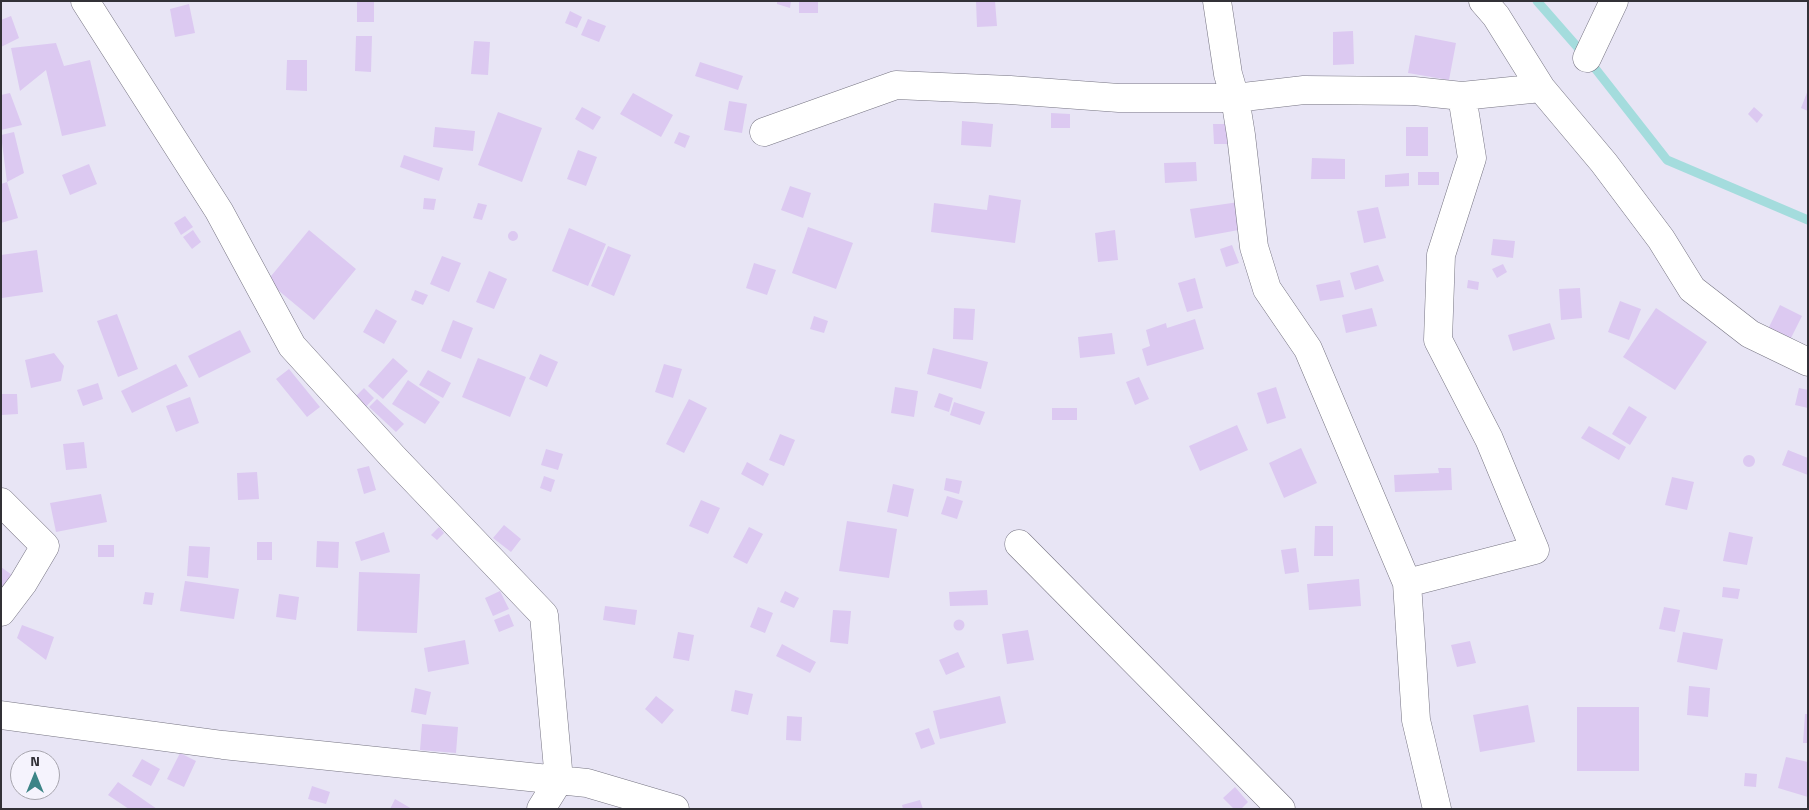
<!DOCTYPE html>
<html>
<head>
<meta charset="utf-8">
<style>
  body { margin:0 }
  #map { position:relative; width:1809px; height:810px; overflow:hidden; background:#e8e5f5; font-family:"Titillium Web",sans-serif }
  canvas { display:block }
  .frame { position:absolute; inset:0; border:2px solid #323137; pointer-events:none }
  .north { position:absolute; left:10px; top:750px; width:50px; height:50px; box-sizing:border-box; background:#f5f3fd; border:1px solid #a7a5ae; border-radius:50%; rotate:0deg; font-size:14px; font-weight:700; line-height:20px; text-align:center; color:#323137 }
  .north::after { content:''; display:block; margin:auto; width:18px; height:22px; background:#3c8487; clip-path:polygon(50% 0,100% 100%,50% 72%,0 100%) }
</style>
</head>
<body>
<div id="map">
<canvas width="1809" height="810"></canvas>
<div class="frame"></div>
<div class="north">N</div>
</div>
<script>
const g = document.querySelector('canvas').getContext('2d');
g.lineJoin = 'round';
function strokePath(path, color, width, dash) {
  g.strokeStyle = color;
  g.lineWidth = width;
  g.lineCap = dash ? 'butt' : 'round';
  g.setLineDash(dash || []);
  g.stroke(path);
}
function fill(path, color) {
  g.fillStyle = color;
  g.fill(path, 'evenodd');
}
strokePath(new Path2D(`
  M1537,1l50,57 80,102 141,60`), '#a4dcdd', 9);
fill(new Path2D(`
  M357,1h17v21h-17z
  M777,1h14l-1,7 -13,-4z
  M799,1h19v12h-19z
  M976,1h19l2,25 -20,1z
  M189,4l6,29 -20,4 -5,-28z
  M570,11l12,6 -5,11 -12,-5z
  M11,16l8,22 -18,9v-27z
  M588,19l18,7 -7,16 -18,-7z
  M1353,31l1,33 -21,1v-33z
  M1415,35l41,8 -7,37 -41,-7z
  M356,36h16l-1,36 -16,-1z
  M474,41l16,1 -2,33 -17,-1z
  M56,43l8,23 26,-6 16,66 -44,10 -16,-66 -26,21 -9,-43z
  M287,60h20v31l-21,-1z
  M700,62l43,14 -5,14 -43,-14z
  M1808,90v21l-7,-3z
  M10,93l12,32 -21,5v-35z
  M633,93l40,22 -12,22 -41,-23z
  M729,101l18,3 -5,29 -18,-3z
  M582,107l19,10 -8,13 -18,-11z
  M1754,107l9,8 -6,8 -9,-9z
  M498,112l44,16 -20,54 -44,-17z
  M1051,113l19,1v14h-19z
  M962,121l31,3 -2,23 -30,-2z
  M1213,124h15l1,20h-15z
  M435,127l40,4 -2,20 -40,-4z
  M1406,127h22v29h-22z
  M14,132l10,41 -17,9 -6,-47z
  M679,132l11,4 -5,12 -11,-5z
  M578,150l19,7 -11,29 -19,-7z
  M404,155l39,13 -4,13 -39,-14z
  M1312,158l33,1v20h-34z
  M1196,162l1,19 -32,2 -1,-20z
  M89,164l8,20 -27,11 -8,-20z
  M1418,172h21v13h-21z
  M1409,173v13l-24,1v-12z
  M7,182l11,36 -17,5v-39z
  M790,186l21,7 -8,25 -22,-8z
  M989,195l32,5 -6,43 -84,-11 3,-29 53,7z
  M424,198l12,1 -2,11 -11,-1z
  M1239,202l5,27 -49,9 -5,-29z
  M478,203l9,2 -5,15 -9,-2z
  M1378,207l8,31 -22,5 -7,-32z
  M185,216l8,11 -12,8 -7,-12z
  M808,227l45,16 -17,46 -44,-16z
  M569,228l37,16 -18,42 -36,-15z
  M193,230l8,12 -9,7 -9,-12z
  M309,230l47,39 -42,51 -47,-39z
  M1115,230l3,30 -20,2 -3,-29z
  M508 236a5 5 0 1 1 10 0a5 5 0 1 1-10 0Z
  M1493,239l22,2 -2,17 -22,-3z
  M1232,245l7,18 -13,4 -6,-18z
  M608,246l23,9 -17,41 -23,-10z
  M37,250l6,42 -41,6 -1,-43z
  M442,256l19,7 -12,29 -19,-8z
  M754,263l22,7 -9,25 -21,-7z
  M1503,264l4,8 -10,6 -5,-9z
  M1378,265l6,16 -29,9 -5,-17z
  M489,271l18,8 -13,30 -18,-7z
  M1195,278l8,30 -16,4 -9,-29z
  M1340,280l4,17 -24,4 -4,-16z
  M1468,280l11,2 -1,8 -11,-2z
  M1580,288l2,30 -21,2 -2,-31z
  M415,290l13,5 -5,10 -12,-5z
  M1620,301l21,8 -12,31 -21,-8z
  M1780,305l22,11 -14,28 -22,-11z
  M954,308l21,1 -2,31 -20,-1z
  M1372,308l5,18 -31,7 -4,-18z
  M1656,308l51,34 -32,48 -52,-33z
  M376,309l21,12 -13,23 -21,-12z
  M117,314l21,55 -20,8 -21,-56z
  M814,316l14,5 -4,12 -14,-4z
  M1195,319l9,30 -57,17 -5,-17 8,-3 -4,-16 20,-7 1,5z
  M453,320l20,8 -12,31 -20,-8z
  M1550,323l5,16 -42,12 -5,-16z
  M240,330l11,22 -52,26 -11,-22z
  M1112,333l3,21 -35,4 -2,-21z
  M933,348l55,14 -7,27 -54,-15z
  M54,353l10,13 -3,15 -30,7 -6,-28z
  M540,354l18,8 -11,25 -18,-8z
  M393,358l15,13 -25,28 -15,-13z
  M478,358l48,19 -16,40 -48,-20z
  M176,364l12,22 -56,27 -11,-22z
  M664,364l18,5 -9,29 -18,-6z
  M289,369l31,38 -13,10 -31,-38z
  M428,370l23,13 -8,15 -24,-13z
  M1139,377l10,22 -14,6 -9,-23z
  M408,380l32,22 -15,22 -33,-20z
  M98,383l5,16 -20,7 -6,-16z
  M895,387l23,4 -4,26 -23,-4z
  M1276,387l10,31 -19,6 -10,-31z
  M364,388l10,10 -11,12 -10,-11z
  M1799,388l9,2v18l-13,-3z
  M939,393l14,5 -4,14 -15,-5z
  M1,394h16l1,20 -17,1z
  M190,397l9,26 -23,9 -10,-26z
  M377,399l27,25 -8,8 -27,-25z
  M689,399l18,9 -23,45 -18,-9z
  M954,402l31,10 -5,13 -30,-10z
  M1629,406l18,11 -17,28 -18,-11z
  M1052,408h25v12h-25z
  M1237,425l11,25 -48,21 -11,-25z
  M1589,426l37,21 -7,13 -38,-22z
  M780,434l15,6 -11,26 -15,-6z
  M84,442l3,26 -21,2 -3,-26z
  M1301,448l16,35 -33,15 -15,-35z
  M546,449l17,5 -5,16 -17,-5z
  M1788,450l20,8v17l-26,-10z
  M1743 461a6 6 0 1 1 12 0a6 6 0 1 1-12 0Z
  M747,462l22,12 -6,12 -22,-12z
  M369,466l7,24 -12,4 -7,-25z
  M1438,468h13l1,22 -57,2 -1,-17 45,-2z
  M257,472l2,27 -21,1 -1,-27z
  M544,476l11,4 -4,12 -11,-4z
  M1672,477l22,5 -7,28 -22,-5z
  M946,478l16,3 -3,13 -15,-4z
  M893,484l21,5 -6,28 -21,-5z
  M101,494l6,28 -51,10 -6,-29z
  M947,496l16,5 -6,18 -16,-5z
  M701,500l19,8 -12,26 -19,-8z
  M847,521l50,8 -8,49 -50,-7z
  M504,525l17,14 -10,13 -18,-14z
  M1315,526h18v30h-19z
  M439,527l5,6 -7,7 -6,-5z
  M749,527l14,7 -16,30 -14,-7z
  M384,532l6,20 -29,9 -6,-19z
  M1729,532l24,5 -6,28 -24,-4z
  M317,541l22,1 -1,26 -22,-1z
  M257,542h15v18h-15z
  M98,545h16v12h-16z
  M189,546l21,1 -2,31 -21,-2z
  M1296,548l3,24 -14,2 -4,-24z
  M1,567l22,16 -22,17z
  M359,572l61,2 -3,59 -60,-2z
  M1359,579l2,27 -52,4 -2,-26z
  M185,581l54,8 -5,30 -54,-8z
  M1723,587l17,2 -2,10 -16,-2z
  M987,590l1,15 -38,1 -1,-14z
  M500,591l9,18 -16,7 -8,-18z
  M785,591l14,7 -5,10 -14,-6z
  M145,592l9,1 -2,12 -9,-1z
  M279,594l20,3 -3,23 -20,-3z
  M605,606l32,4 -2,15 -32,-5z
  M758,607l15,6 -8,20 -15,-6z
  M1664,607l16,3 -5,22 -16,-3z
  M833,610l18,1 -3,33 -18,-2z
  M509,614l5,12 -15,6 -5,-12z
  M953.5 625a5.5 5.5 0 1 1 11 0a5.5 5.5 0 1 1-11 0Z
  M22,625l32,12 -8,23 -29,-22z
  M1028,630l6,30 -27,4 -5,-30z
  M678,632l16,3 -5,26 -16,-3z
  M1683,632l40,7 -6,31 -40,-8z
  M465,640l4,24 -41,8 -4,-24z
  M1470,641l6,22 -19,4 -6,-22z
  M782,644l34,18 -6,11 -34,-17z
  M958,652l7,15 -19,8 -7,-15z
  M1689,686l21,2 -2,29 -21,-2z
  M415,688l16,4 -5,23 -15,-3z
  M735,690l18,4 -5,21 -17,-4z
  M656,696l18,14 -12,14 -17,-15z
  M1000,696l6,27 -66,16 -7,-28z
  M1528,705l7,37 -55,10 -7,-37z
  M1577,707h62v64h-62z
  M1805,714h3v29h-5z
  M787,716l15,1 -1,24 -15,-1z
  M422,724l36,3 -2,26 -36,-3z
  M929,728l6,16 -14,5 -6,-16z
  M180,753l16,8 -12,26 -17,-8z
  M1786,757l22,5v35l-30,-9z
  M142,759l18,10 -9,17 -19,-10z
  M1745,773l12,1 -1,13 -12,-1z
  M118,782l39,27h-28l-21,-14z
  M312,786l18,6 -4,12 -18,-5z
  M1235,787l13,15 -7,7h-7l-11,-11z
  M395,799l17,10h-22z
  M920,800l3,9h-20l-1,-4z`), '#dcc9f1');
const minor = new Path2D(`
  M85,1l134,210 73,135 101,111 151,158 15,165 -18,29
  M1217,1l11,73 7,24 6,37 13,112 13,42 41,60 99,234 9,137 21,89
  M1483,1l13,15 45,72 63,75 57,76 31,50 58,45 58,28
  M1587,58l27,-57
  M764,132l132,-47 114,5 109,8h116l69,-8 110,1 48,5 79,-8
  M1,502l44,44 -22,37 -22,29
  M1019,544l262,265
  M1407,583l128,-33 -46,-111 -51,-99 3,-85 31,-97 -10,-62
  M1,715l222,30 364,38 88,26`);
strokePath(minor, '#767482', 29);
strokePath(minor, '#fff', 28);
</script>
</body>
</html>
